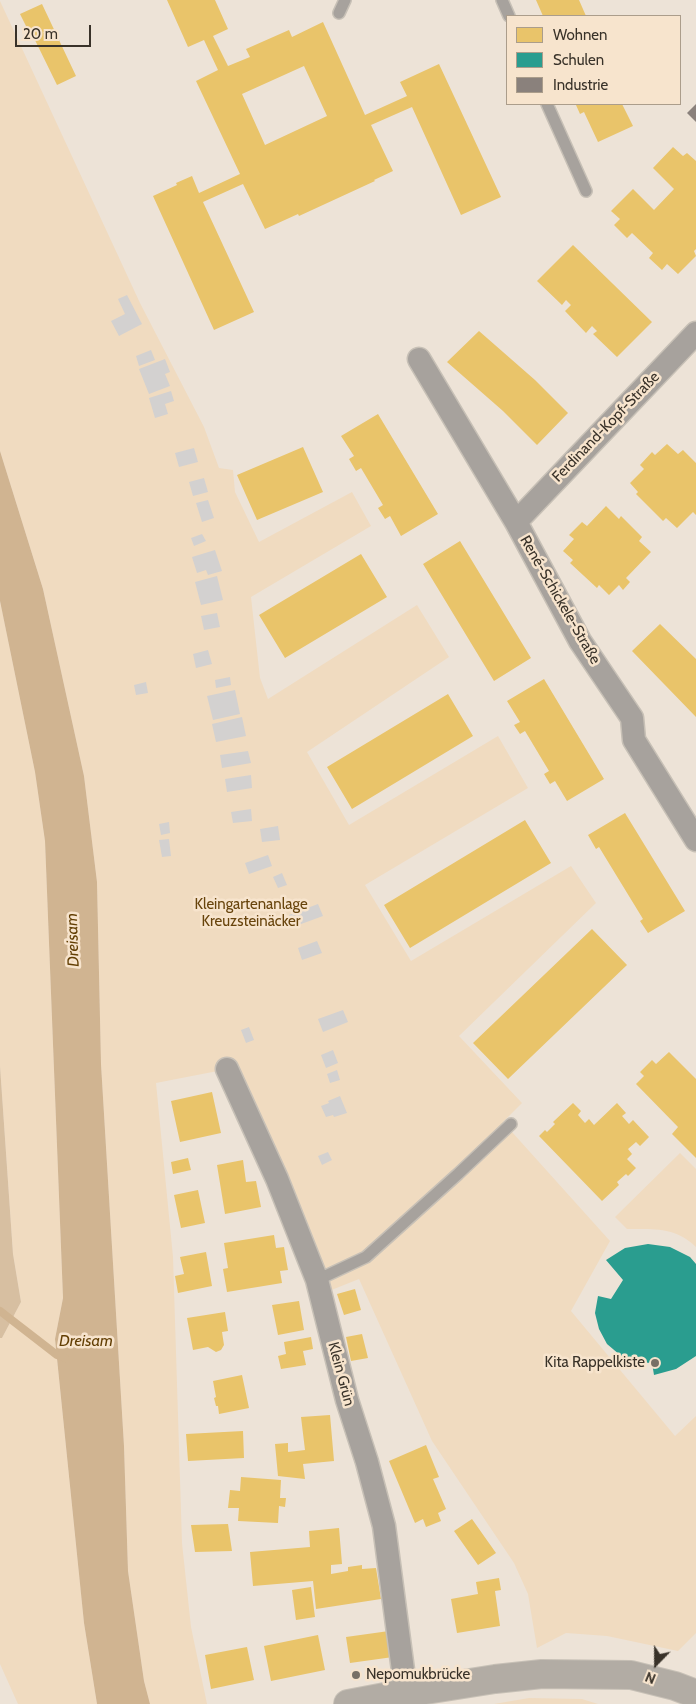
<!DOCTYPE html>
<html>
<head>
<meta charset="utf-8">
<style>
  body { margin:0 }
  #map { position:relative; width:696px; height:1704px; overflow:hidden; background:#ede3d7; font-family:Cabin,sans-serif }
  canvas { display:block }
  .legend { position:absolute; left:506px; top:15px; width:175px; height:90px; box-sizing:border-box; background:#f7e4cd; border:1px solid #ab9d8b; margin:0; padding:6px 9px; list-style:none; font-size:15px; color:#393229 }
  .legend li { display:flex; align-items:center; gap:10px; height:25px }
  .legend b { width:25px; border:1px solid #ab9d8b }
  .north { position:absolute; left:631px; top:1639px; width:50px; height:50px; -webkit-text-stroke:4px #f7e4cd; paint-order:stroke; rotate:202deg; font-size:14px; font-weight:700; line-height:20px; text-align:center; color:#393229 }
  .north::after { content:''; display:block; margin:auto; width:18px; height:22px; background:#393229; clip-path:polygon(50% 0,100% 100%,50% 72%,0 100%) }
  .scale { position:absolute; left:15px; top:25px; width:76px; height:22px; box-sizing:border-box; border:2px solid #393229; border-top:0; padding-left:6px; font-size:15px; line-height:18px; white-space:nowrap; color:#393229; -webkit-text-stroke:4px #f7e4cd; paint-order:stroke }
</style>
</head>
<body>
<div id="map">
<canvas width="696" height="1704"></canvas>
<ul class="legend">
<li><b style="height:14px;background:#e9c46a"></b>Wohnen</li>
<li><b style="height:14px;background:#2a9d8f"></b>Schulen</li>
<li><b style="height:14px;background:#8a817c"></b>Industrie</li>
</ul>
<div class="north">N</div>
<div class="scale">20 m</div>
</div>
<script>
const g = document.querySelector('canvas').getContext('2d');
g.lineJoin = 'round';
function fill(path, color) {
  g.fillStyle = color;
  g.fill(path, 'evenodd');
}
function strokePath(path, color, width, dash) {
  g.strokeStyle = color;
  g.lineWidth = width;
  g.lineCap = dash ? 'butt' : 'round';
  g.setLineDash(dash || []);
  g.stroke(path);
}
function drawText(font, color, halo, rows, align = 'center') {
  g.font = font + ' Cabin,sans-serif';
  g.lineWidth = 5;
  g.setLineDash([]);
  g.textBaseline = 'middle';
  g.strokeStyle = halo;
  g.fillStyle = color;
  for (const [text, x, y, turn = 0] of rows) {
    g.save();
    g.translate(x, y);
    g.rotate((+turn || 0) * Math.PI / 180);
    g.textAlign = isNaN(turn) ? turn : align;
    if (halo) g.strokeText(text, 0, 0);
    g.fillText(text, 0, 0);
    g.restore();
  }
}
fill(new Path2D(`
  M0,1l140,302 64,124 15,41 14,2 2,22 24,50 93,-50 19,34 -120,71 9,81 8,21 149,-94 32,52 -142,95 42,73 149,-89 30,52 -163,97 46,76 160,-95 25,37 -137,133 63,67 -19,19 107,119 -39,70 104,125 21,-20v217l-18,18 -71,-15 -41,-3 -29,15 -9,-54 -14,-31 -82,-122 -73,-162 -30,12 -96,-223 -77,15 17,174 9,286 9,84 16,77h-57l-6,-23 -16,-110 -4,-125 -23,-382 -4,-182 -13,-106 -41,-187 -43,-138z
  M0,601l35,171 10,69 18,457 -8,41 29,284 13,81h-79l-18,-40v-326h2l19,-36 -8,-48 -13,-188z
  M680,1153l16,16v78c-20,-20 -42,-18 -69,-18l-12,-12z
  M529,1698l53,1 16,5h-104z`), '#f0dbc0');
fill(new Path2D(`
  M0,1066l13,188 8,48 -19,36h-2z`), '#d7bfa1');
fill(new Path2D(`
  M0,451l43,138 41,187 13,106 4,182 23,382 4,125 16,110 6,23h-53l-13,-81 -29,-284 8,-41 -18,-457 -10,-69 -35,-171z`), '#d0b491');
fill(new Path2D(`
  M167,0h48l13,29 -15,7 15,30 22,-9 -4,-8 43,-19 3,7 31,-15 42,93 42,-19 -7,-14 39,-18 62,133 -40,18 -49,-108 -41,18 22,46 -19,9 1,1 -76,35 -1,-2 -33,15 -22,-45 -40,18 51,110 -40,18 -61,-134 24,-11 -1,-2 16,-7 7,17 41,-19 -44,-93 22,-11 -14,-30 -16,7zM304,66l23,50 -62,29 -23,-51z
  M536,0h43l7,16h-43z
  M42,4l34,72 -19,9 -24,-49h-2l-11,-22z
  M578,104h44l11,22 -35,16 -14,-30 -4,2 -4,-9z
  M673,147l10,9 4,-3 9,8v88l-2,2 2,5 -18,18 -11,-10 -5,6 -13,-12 4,-5 -21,-20 -5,5 -13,-13 6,-6 -9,-8 22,-22 21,21 20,-21 -21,-21z
  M573,245l79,77 -35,35 -24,-23 4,-3 -5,-5 -6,7 -21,-22 6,-6 -5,-5 -4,5 -25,-24z
  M479,331l56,49 33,33 -31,32 -34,-34 -56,-49z
  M378,414l60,100 -37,22 -11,-20 -5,3 -7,-11 5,-3 -22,-37 -5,3 -7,-12 5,-3 -13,-20z
  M667,444l11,10 5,-4 13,13v52l-3,-3 -16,16 -11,-10 -3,3 -27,-27 2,-2 -8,-9 14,-14 -4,-4 12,-13 3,3z
  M303,447l20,45 -66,28 -20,-45z
  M606,506l13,13 2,-3 21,21 -3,4 12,11 -25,26 4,4 -7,8 -4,-5 -10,10 -10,-10 -2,3 -27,-25 3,-3 -10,-9 11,-12 -5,-4 13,-13 5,4z
  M460,541l71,117 -37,23 -71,-117z
  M361,554l26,43 -102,61 -26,-43z
  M660,624l36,35v58l-64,-66z
  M544,679l60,100 -37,22 -12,-20 -5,3 -6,-10 5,-3 -24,-40 -5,3 -6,-9 6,-3 -13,-21z
  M448,694l25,42 -121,73 -25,-42z
  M625,813l60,98 -37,22 -8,-12 3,-2 -44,-72 -3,2 -8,-14z
  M525,820l26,43 -141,85 -26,-43z
  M592,929l35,36 -119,114 -35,-36z
  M669,1052l27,27v79l-24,-24 6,-7 -42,-43 8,-8 -4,-4 12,-12 4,4z
  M212,1092l9,41 -41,9 -9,-41z
  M573,1103l8,8 -3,4 7,8 4,-4 5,6 23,-22 9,10 -4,3 7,8 4,-4 16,17 -9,9 -4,-4 -8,7 4,5 -5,5 9,9 -8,8 -2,-2 -9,8 2,3 -17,16 -63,-65 6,-6 2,2 8,-8 -2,-2z
  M188,1158l3,12 -18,4 -2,-12z
  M243,1160l3,22 10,-1 5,26 -36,7 -8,-49z
  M198,1190l7,33 -24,5 -7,-33z
  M274,1235l2,13 8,-1 2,12 2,11 -8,1 2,12 -55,9 -4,-23 5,-1 -4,-25z
  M206,1252l6,34 -34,7 -3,-17 9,-2 -4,-17z
  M355,1289l6,21 -17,5 -7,-21z
  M299,1301l5,29 -26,5 -6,-30z
  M225,1312l3,19 -6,1 2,13 -3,5 -5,2 -8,-5 -15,3 -6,-32z
  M362,1334l6,24 -17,3 -5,-24z
  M311,1337l2,12 -10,2 3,14 -25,4 -3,-13 8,-2 -2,-12z
  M242,1375l7,33 -30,6 -1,-8h-2l-2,-8 2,-1 -3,-16z
  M330,1415l4,46 -31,3 2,15 -27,-3 -3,-32 13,-1v9l17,-2 -4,-33z
  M243,1431l1,27 -56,3 -2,-27z
  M426,1445l13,32 -6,2 13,30 -8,4 3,8 -15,6 -3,-8 -8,4 -26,-62z
  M241,1477l40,3 -1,18h6l-1,9 -6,-1 -1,17 -40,-2 1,-13h-11l2,-18 10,1z
  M472,1519l24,34 -18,12 -24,-34z
  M228,1524l4,27 -37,1 -4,-27z
  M339,1528l3,36 -11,1v9l17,-3v-4l14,-2v4l14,-1 5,31 -65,10 -3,-28 -60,5 -3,-34 60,-5 -1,-16z
  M499,1578l2,12 -6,1 5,35 -43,7 -6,-34 27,-5 -2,-12z
  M311,1587l4,30 -19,3 -4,-30z
  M389,1631l4,26 -43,6 -4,-26z
  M318,1635l7,35 -54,11 -7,-35z
  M247,1647l7,33 -43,9 -6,-34z`), '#e9c46a');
fill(new Path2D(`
  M648,1244l22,3 20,10 6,7v92l-20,13 -22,6 -2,-12 -17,-1 -15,-7 -13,-11 -8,-15 -4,-16 3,-17 13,3 12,-19 -17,-20 19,-12z`), '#2a9d8f');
fill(new Path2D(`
  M696,104v18l-9,-9z`), '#8a817c');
strokePath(new Path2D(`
  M0,1311l57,44 8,3`), '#d0b491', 8);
fill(new Path2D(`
  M127,295l15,29 -23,12 -8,-15 14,-7 -7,-15z
  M151,350l4,10 -16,6 -3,-10z
  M165,359l5,13 -5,2 5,12 -21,8 -10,-25z
  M171,391l3,10 -9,3 3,10 -13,4 -6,-20z
  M194,448l4,14 -19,5 -4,-14z
  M204,478l4,14 -15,4 -4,-14z
  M208,500l6,18 -12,4 -6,-19z
  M202,534l4,7 -12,5 -3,-8z
  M215,550l7,21 -14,4 -2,-5 -9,3 -5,-16z
  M217,576l6,24 -22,5 -6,-23z
  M217,613l3,14 -16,3 -3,-14z
  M208,650l4,14 -16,4 -3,-14z
  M230,677l1,8 -15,3 -1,-8z
  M146,682l2,11 -12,2 -2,-10z
  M235,690l5,24 -27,6 -6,-24z
  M242,717l4,19 -30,6 -4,-18z
  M248,751l3,12 -29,5 -2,-13z
  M251,775l1,13 -25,4 -2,-13z
  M251,809l1,12 -19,2 -2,-11z
  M169,822l1,11 -9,2 -2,-11z
  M278,826l2,14 -18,2 -2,-13z
  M169,839l2,17 -9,1 -3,-17z
  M268,855l4,11 -23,8 -4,-11z
  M282,873l5,12 -9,3 -5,-11z
  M318,904l5,12 -30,11 -4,-12z
  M317,941l5,12 -20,7 -4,-12z
  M343,1010l5,12 -25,10 -5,-13z
  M249,1027l5,13 -8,3 -5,-13z
  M333,1050l5,13 -12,5 -5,-13z
  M337,1070l3,10 -10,3 -3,-9z
  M340,1096l7,17 -13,4 -1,-2 -7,2 -5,-11 8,-3 -1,-2z
  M328,1152l4,8 -10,5 -4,-9z`), '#d3d1d0');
const lane = new Path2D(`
  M502,0l7,16
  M339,13l6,-13
  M547,104l39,87
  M317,1280l49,-23 92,-83 53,-50`);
const street = new Path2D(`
  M419,359l97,163 64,119 52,77 2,22 62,100
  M516,522l180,-189
  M227,1069l50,110 40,101 30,120 20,62 17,64 22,167`);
const secondary = new Path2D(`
  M348,1704l58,-11 89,-14 47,-5 89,1 44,11 21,8`);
strokePath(lane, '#c7c0b6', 14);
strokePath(street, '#c7c0b6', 25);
strokePath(secondary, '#c7c0b6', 30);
strokePath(lane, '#a7a29d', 11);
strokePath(street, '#a7a29d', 22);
strokePath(secondary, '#b2aca4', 28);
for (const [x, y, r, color] of [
  [655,1363,5,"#787066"],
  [356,1675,5,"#787066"]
]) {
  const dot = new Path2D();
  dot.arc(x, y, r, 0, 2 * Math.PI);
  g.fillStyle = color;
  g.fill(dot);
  strokePath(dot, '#f7e4cd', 2);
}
drawText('15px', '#393229', '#f7e4cd', [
  ["Ferdinand-Kopf-Straße",606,427,-46],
  ["René-Schickele-Straße",560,600,60],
  ["Klein Grün",341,1374,75]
]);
drawText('15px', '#68440c', '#f7e4cd', [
  ["Kleingartenanlage",251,905],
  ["Kreuzsteinäcker",251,922]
]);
drawText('15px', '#393229', '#f7e4cd', [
  ["Kita Rappelkiste",645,1363],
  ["Nepomukbrücke",366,1675,"left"]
], 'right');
drawText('italic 16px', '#633f04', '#f7e4cd', [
  ["Dreisam",73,940,-92],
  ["Dreisam",86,1341]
]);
</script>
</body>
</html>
